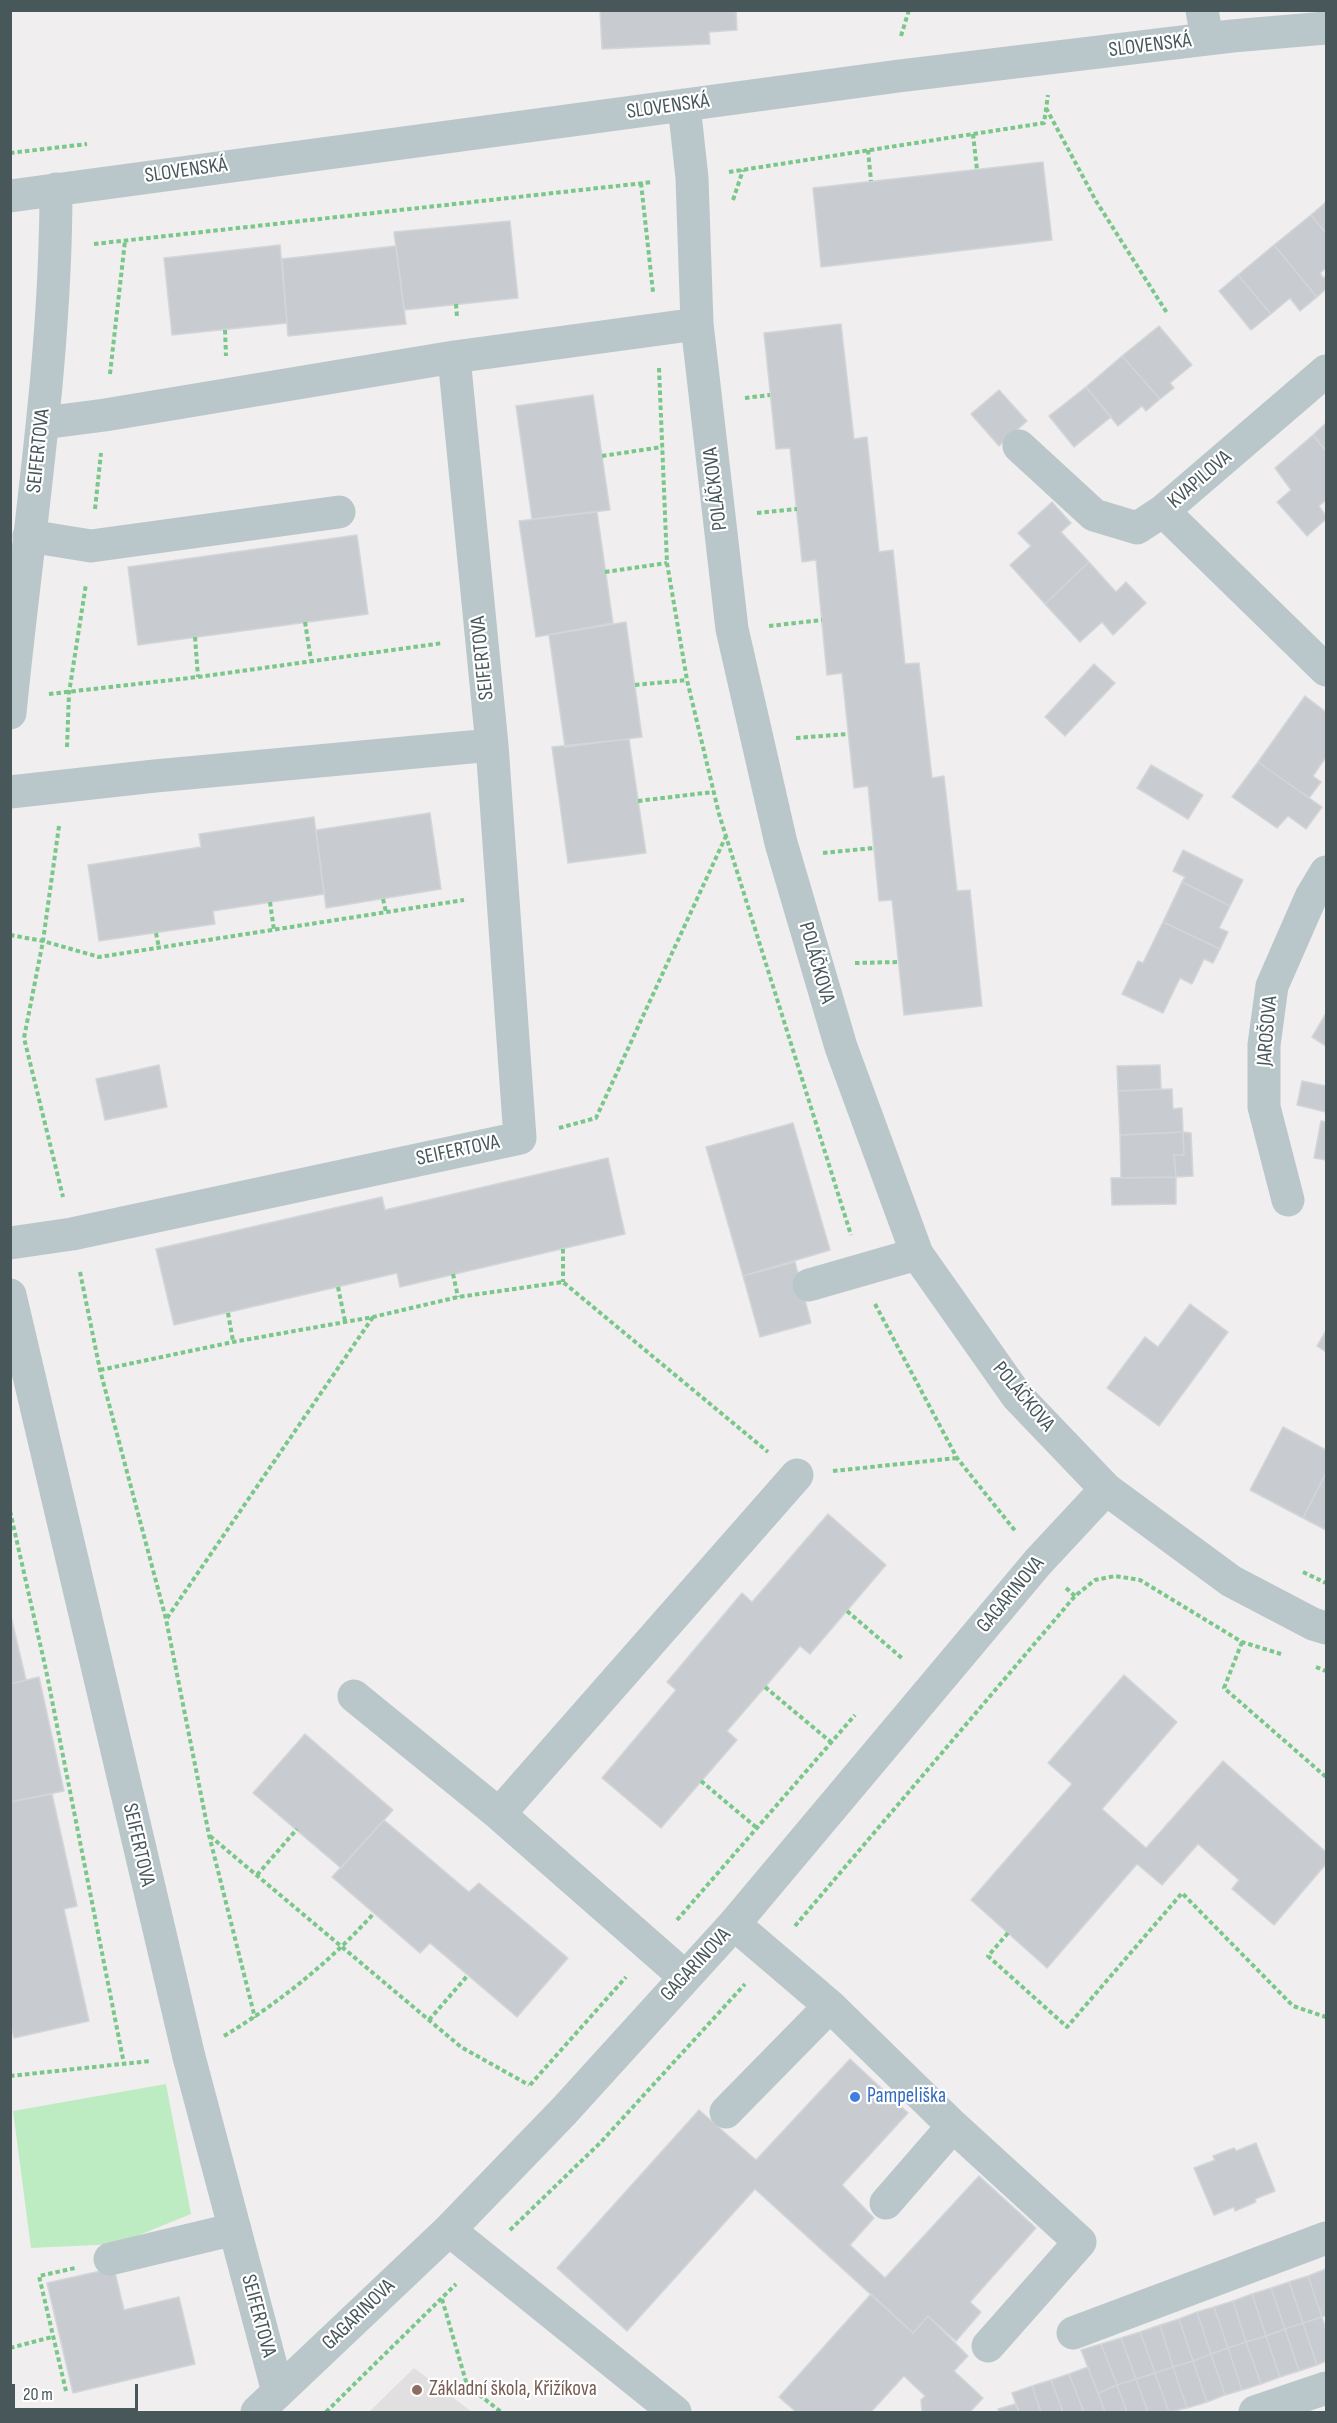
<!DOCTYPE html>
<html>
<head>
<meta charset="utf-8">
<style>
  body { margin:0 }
  #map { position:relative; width:1337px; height:2423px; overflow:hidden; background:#f0eeee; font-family:"Sofia Sans Condensed",sans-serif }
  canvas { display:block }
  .frame { position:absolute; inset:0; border:12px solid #47575a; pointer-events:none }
  .scale { position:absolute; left:12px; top:2384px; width:126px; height:27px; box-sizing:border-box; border:3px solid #47575a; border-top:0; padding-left:8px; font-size:18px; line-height:21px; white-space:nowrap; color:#47575a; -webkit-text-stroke:4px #fff; paint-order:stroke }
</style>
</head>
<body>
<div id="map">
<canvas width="1337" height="2423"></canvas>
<div class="frame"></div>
<div class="scale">20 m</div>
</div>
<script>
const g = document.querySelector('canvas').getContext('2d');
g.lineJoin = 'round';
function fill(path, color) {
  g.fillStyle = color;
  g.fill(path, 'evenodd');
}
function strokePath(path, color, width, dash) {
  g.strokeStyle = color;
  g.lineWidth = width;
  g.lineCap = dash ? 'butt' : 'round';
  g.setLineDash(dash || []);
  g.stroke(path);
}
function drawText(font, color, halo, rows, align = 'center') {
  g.font = font + ' "Sofia Sans Condensed",sans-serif';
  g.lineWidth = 4.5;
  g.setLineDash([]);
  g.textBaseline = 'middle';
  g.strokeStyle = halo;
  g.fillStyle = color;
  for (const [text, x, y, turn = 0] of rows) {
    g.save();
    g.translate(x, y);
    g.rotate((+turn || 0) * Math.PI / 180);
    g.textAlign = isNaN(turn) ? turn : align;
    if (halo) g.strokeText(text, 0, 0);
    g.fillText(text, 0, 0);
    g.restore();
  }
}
fill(new Path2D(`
  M414,2368l58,44h-103z`), '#e1dfe0');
fill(new Path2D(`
  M166,2084l25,130 -74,30 -86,4 -18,-137z`), '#beecc2');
const building = new Path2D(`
  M600,10h136l1,20 -28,2 1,12 -108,5z
  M1043,162l9,78 -231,27 -8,-79z
  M1326,202v31l-15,-18z
  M1311,215l15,18v35l-6,5 3,5 3,-2v13l-9,8 -43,-52z
  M510,221l8,77 -114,12 -10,-78z
  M280,245l7,78 -115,12 -8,-77z
  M1274,245l43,52 -17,14 -10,-13 -19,16 -33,-39z
  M396,246l10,78 -118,12 -6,-77z
  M1238,275l33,39 -20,16 -32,-39z
  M841,324l13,115 13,-2 12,115 14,-2 12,114 14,-1 13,115 12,-2 13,115 13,-1 12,116 -78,9 -12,-115 -13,1 -11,-115 -14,2 -12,-115 -15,2 -11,-115 -14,2 -12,-114 -14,1 -12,-116z
  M1159,326l33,39 -22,18 4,5 -14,11 -38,-43z
  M1122,356l38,43 -14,12 -4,-5 -24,20 -32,-39z
  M1086,387l25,30 -37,30 -25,-31z
  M999,390l28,31 -28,25 -28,-32z
  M593,395l17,115 -78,9 -16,-113z
  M1326,423v28l-13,-16z
  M1313,435l13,16v49l-7,6 7,10v3l-19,17 -30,-34 14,-12 -16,-22z
  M1052,502l19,21 -10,9 28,30 -44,42 -35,-39 21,-19 -13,-13z
  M597,512l16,111 -77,14 -17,-116z
  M357,535l11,79 -230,31 -10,-78z
  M1089,562l27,30 10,-10 20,21 -33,32 -11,-13 -22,20 -35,-38z
  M626,622l16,115 -77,10 -16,-112z
  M1094,664l21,19 -50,53 -20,-19z
  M1305,696l21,16v45l-13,19 8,6 -12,16 -51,-36z
  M629,739l17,114 -78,10 -16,-116z
  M1258,762l64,45 -16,22 -18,-13 -11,12 -45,-31z
  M1151,765l52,30 -15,24 -51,-31z
  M430,813l11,76 -115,19 -10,-78z
  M314,817l10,77 -111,17 2,13 -116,17 -11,-76 113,-18 -2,-13z
  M1183,850l60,30 -13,26 -48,-24 3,-5 -12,-6z
  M1182,882l48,24 -11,22 9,4 -8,17 -57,-27z
  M1163,922l57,27 -7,14 -9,-4 -12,25 -12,-6 -17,35 -41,-19 16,-33 5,2z
  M1325,1015l1,1v30l-14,-9z
  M159,1065l8,42 -62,13 -9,-41z
  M1160,1065l1,24 -43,2 -1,-25z
  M1302,1081l24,5v26l-29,-7z
  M1172,1089l1,20 9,-1 1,24 -63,3 -2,-44z
  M1321,1121l5,1v38l-12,-2z
  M793,1123l37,127 -87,26 -37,-129z
  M1183,1132l1,23h-10l2,22 -55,1 -1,-43z
  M1183,1132l8,1 2,43 -17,1 -2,-22h10z
  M608,1158l17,76 -225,53 -3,-14 -223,52 -18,-76 226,-52 3,13z
  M1176,1177v27l-64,1 -1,-27z
  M795,1262l16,61 -51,14 -17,-61z
  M1190,1304l38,28 -69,94 -52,-38 38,-51 13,10z
  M1326,1331v21l-9,-6z
  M1283,1427l43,23v23l-23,45 -53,-28z
  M1326,1473v57l-23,-12z
  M828,1514l58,51 -76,89 -10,-8 -35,41 -38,44 10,9 -76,88 -59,-50 74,-88 -9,-8 75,-89 10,9z
  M10,1612l16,68 -16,4z
  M1124,1675l53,47 -75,87 44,39 77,-87 103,91v12l-52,61 -42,-36 7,-9 -41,-36 -36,41 -25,-21 -90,104 -76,-68 101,-116 -24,-21z
  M39,1677l25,114 -54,11v-118z
  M305,1734l88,76 -52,58 -88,-75z
  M52,1794l25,112 -13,3 25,112 -75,17 -4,-15v-221z
  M384,1820l85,72 10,-9 89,75 -51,59 -87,-74 -10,10 -88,-76z
  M850,2059l58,54 -66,72 32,33 -24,27 35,33 94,-102 57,52 -66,74 11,10 -25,29 -28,-25 -15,17 -158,-144 -128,142 -70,-63 142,-158 57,50z
  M1256,2143l19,48 -20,8 1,3 -21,9 -1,-4 -20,8 -20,-47 21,-8 -2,-4 21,-8 2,3z
  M114,2268l10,42 55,-13 16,67 -122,29 -26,-110z
  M1326,2269v46l-4,2 -14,-41z
  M1308,2276l14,41 -19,6 -14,-41z
  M1289,2282l14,41 -18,6 -14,-41z
  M1271,2288l14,41 -19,7 -14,-42z
  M871,2294l42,39 15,-17 40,40 -14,15 29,27 -13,14h-48l-1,-12 4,-4 -21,-20 -33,36h-75l-17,-15z
  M1252,2294l14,42 -20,6 -13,-41z
  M1233,2301l13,41 -18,6 -14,-41z
  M1214,2307l14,41 -17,6 -14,-42z
  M1197,2312l14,42 -18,7 -14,-42z
  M1322,2317l4,13v31l-9,4 -14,-42z
  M1179,2319l14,42 -20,6 -13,-42z
  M1303,2323l14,42 -18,6 -14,-42z
  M1160,2325l13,42 -18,6 -15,-41z
  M1285,2329l14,42 -19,6 -14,-41z
  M1140,2332l15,41 -19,6 -15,-41z
  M1266,2336l14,41 -19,7 -15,-42z
  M1121,2338l15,41 -19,6 -16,-41z
  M1246,2342l15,42 -19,6 -14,-42z
  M1101,2344l16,41 -19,8 -17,-43z
  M1228,2348l14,42 -17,5 -14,-41z
  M1211,2354l14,41 -18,7 -14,-41z
  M1193,2361l14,41 -20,6 -14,-41z
  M1088,2367l10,26 7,19h-21l-15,-38z
  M1173,2367l14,41 -18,4 -14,-39z
  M1155,2373l14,39h-21l-12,-33z
  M1069,2374l15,38h-21l-12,-32z
  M1136,2379l12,33h-21l-10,-27z
  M1051,2380l12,32h-22l-9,-26z
  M1117,2385l10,27h-22l-7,-19z
  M1032,2386l9,26h-22l-7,-19z
  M1015,2404l4,8h-20l-1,-3z`);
fill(building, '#c8ccd0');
strokePath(building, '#d2d6d9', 1.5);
strokePath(new Path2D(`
  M901,36l8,-26
  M1046,108l50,93 71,112
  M973,134l4,36
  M868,150l3,31
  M10,153l77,-9
  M729,172l315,-49 4,-28
  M641,183l12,109
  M733,200l10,-30
  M94,244l559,-62
  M456,304l1,13
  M225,330l1,26
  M659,368l8,195 20,117 32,134 132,421
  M110,374l15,-133
  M745,398l25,-3
  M602,456l60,-9
  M95,509l6,-56
  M757,513l40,-4
  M605,572l62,-9
  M305,622l6,38
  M769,626l53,-6
  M195,637l3,40
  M635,685l52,-5
  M49,694l149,-17 245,-34
  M796,738l52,-4
  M67,747l2,-54 17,-109
  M638,801l75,-9
  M59,826l-16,115 -19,97 39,159
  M823,853l51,-5
  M383,899l3,13
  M270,902l4,28
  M156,933l3,15
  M10,935l33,6 56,16 365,-57
  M855,963l43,-1
  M559,1128l37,-10 130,-282
  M563,1249v33
  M80,1272l20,98 66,249 43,216 46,183
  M453,1274l5,23
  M338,1287l7,34
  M875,1304l82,154 59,74
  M228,1313l5,28
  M100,1370l133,-28 140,-25 85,-20 105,-15 205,170
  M833,1471l124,-13
  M10,1511l36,159 78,394
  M1303,1572l23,11
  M1066,1588l9,8
  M847,1611l56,48
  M167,1618l206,-301
  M1242,1642l-18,46 102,89
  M1316,1667l10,4
  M765,1687l67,56
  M701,1781l56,47
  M210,1836l251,211 68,38
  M257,1875l40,-46
  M677,1920l178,-205
  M795,1926l280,-330 20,-16 20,-4 25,4 102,62 39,12
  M1008,1933l-20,23 79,71 115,-134 111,113 33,11
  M429,2020l39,-45
  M224,2036c55,-33 107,-75 150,-123
  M10,2076l140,-15
  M530,2085l96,-108
  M510,2230l91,-88 144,-158
  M442,2299l25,86 34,27
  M10,2348l42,-11
  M66,2391l-27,-115 36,-8
  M326,2412l130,-128`), '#79c789', 4, [4.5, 3]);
strokePath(new Path2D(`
  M1202,10l5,29
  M684,105l8,73 5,146 35,305 49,214 60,204 76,207 100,142 89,93 125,92 82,43 13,4
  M10,196l889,-120 333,-40 94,-8
  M1326,371l-163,140 163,159
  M43,423l62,-8 349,-58 243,-33
  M1019,446l75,69 43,13 26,-17
  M29,536l62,10 248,-34
  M10,713c17,-174 46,-348 46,-524
  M10,792l145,-16 337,-31
  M1288,1200l-24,-93v-62l8,-59 39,-89 15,-25
  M10,1243l62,-9 448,-96 -28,-393 -38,-388
  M809,1285l108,-31
  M10,1295l179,762 89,335
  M354,1696l145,118 186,163
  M499,1814l298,-339
  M734,1924l96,82 123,120 127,116 -92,104
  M726,2112l104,-106
  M886,2203l67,-77
  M449,2230l226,182
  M110,2259l125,-30
  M1073,2333l253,-95
  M257,2412l192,-182 115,-119 170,-187 304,-362 68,-73
  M1255,2412l71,-24`), '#bac7ca', 33);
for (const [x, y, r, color] of [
  [855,2097,6,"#3f7fe0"],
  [417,2390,6,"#8d6e63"]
]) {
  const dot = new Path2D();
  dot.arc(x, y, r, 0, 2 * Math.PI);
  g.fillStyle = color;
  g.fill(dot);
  strokePath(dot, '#fff', 2);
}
drawText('21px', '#47575a', '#fff', [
  ["SLOVENSKÁ",1150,46,-7],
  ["SLOVENSKÁ",668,107,-8],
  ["SLOVENSKÁ",186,171,-8],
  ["SEIFERTOVA",39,451,-84],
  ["KVAPILOVA",1200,480,-41],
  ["POLÁČKOVA",716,489,-97],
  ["SEIFERTOVA",483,658,-96],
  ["POLÁČKOVA",816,963,74],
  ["JAROŠOVA",1268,1031,-85],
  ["SEIFERTOVA",458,1151,-12],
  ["POLÁČKOVA",1023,1397,50],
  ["GAGARINOVA",1011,1595,-50],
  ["SEIFERTOVA",138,1845,77],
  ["GAGARINOVA",696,1965,-47],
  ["GAGARINOVA",359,2315,-44],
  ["SEIFERTOVA",258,2316,75]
]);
drawText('21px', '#366cbe', '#fff', [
  ["Pampeliška",867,2097]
], 'left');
drawText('21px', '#785e54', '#fff', [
  ["Základní škola, Křižíkova",429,2390]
], 'left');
</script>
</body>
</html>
